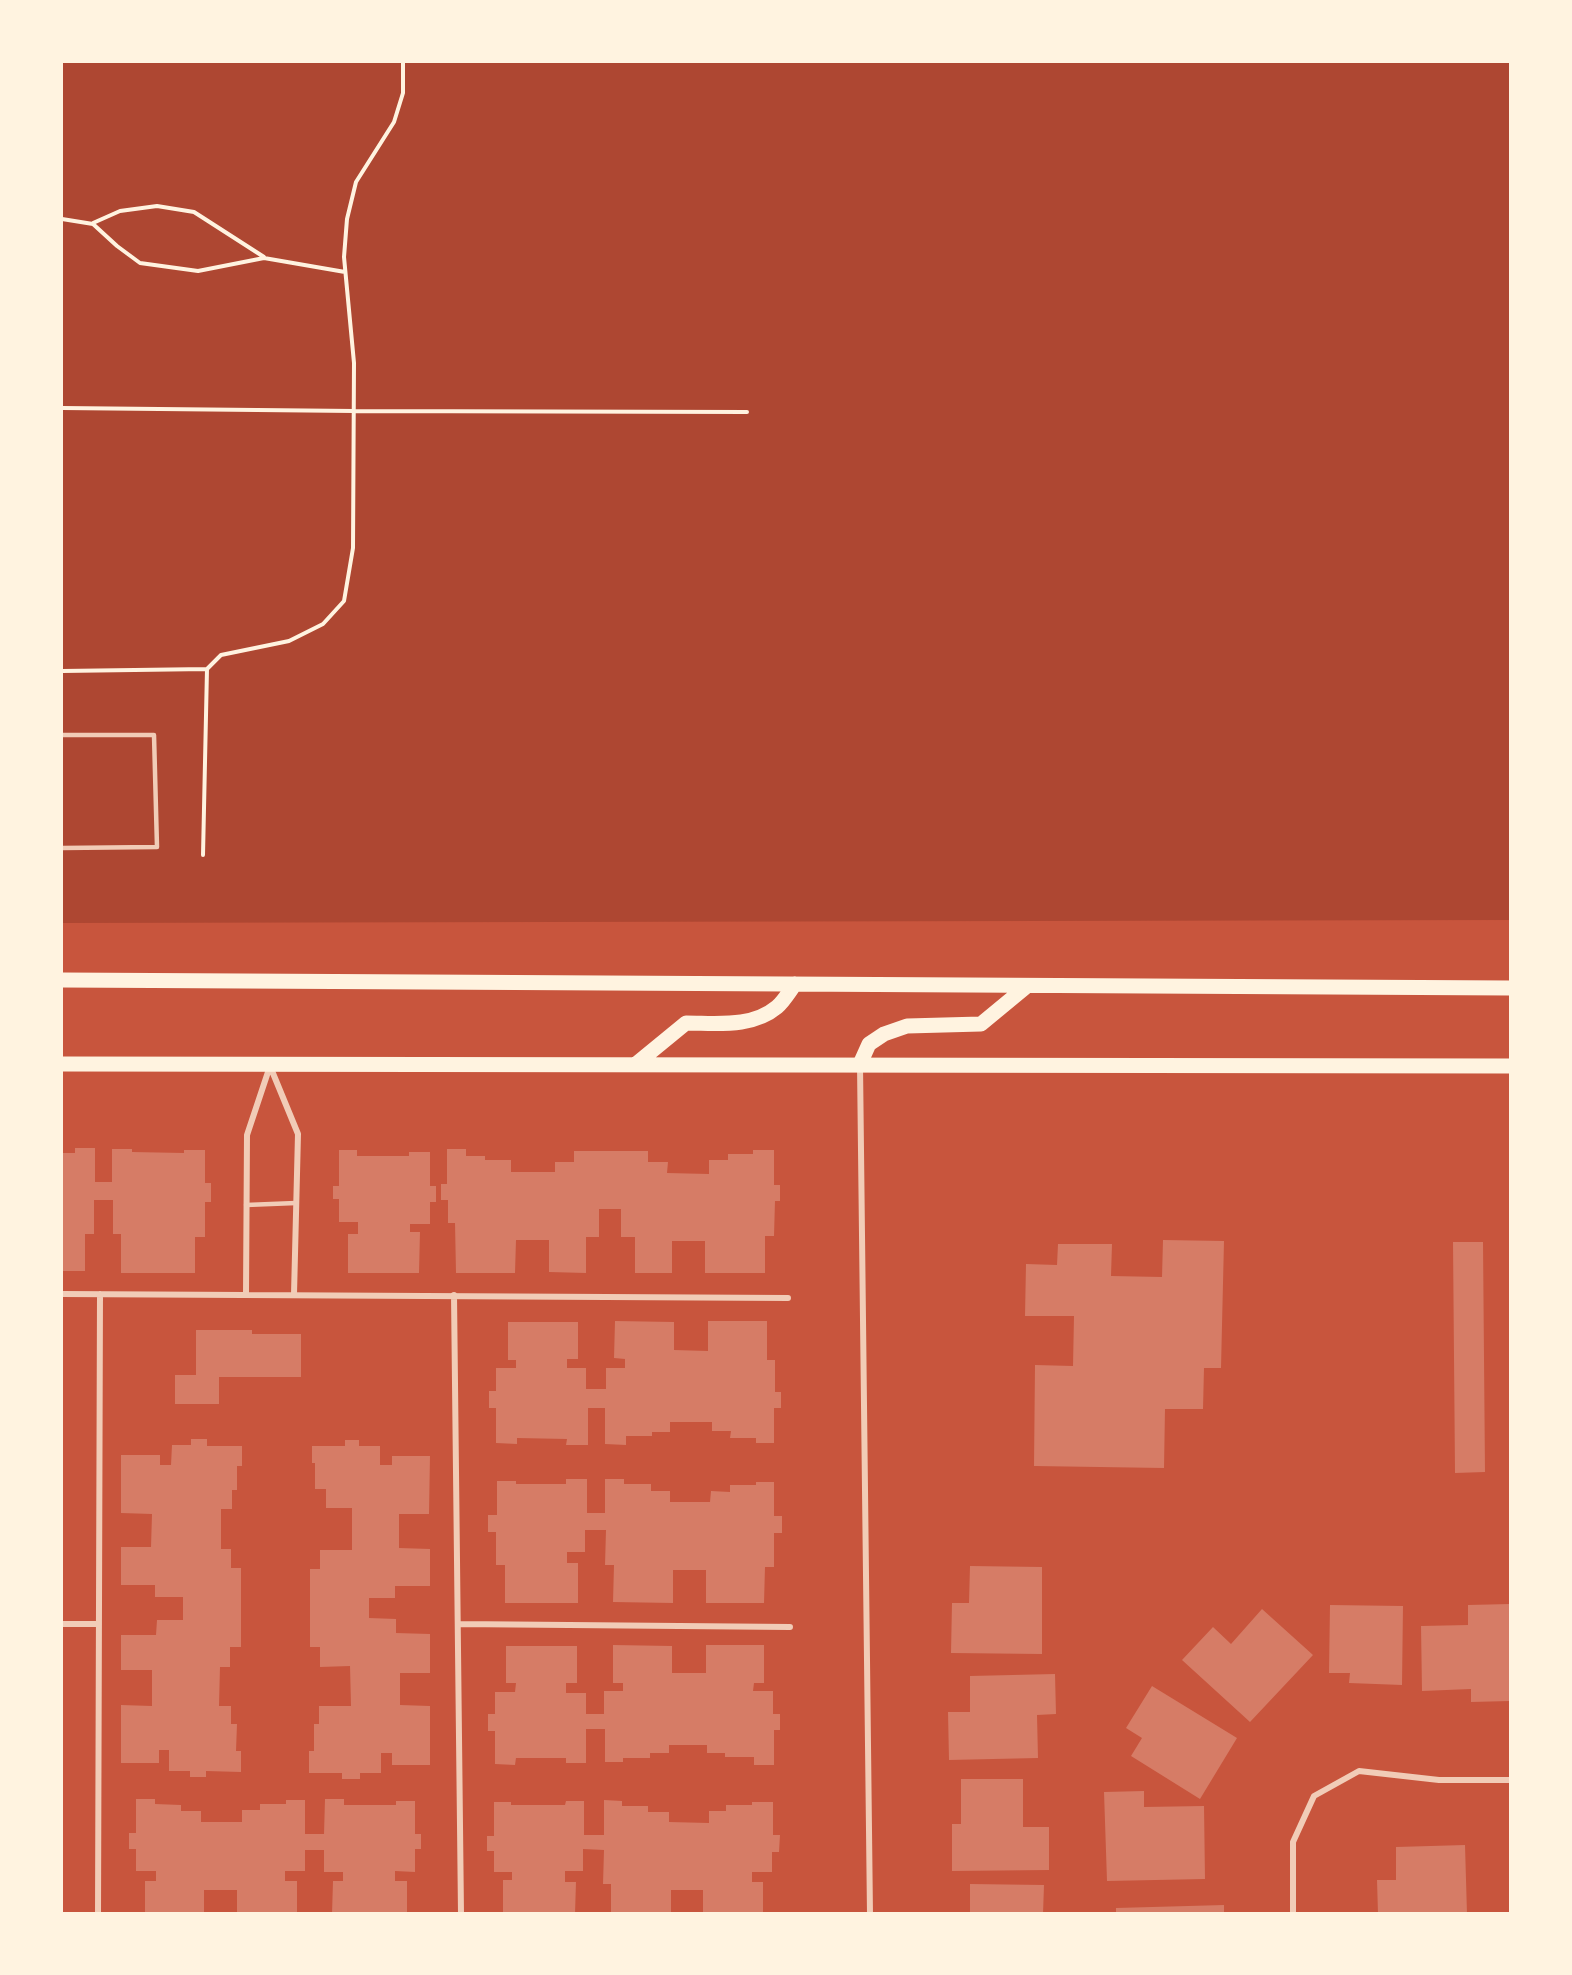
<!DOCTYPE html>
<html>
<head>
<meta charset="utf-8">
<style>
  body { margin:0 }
  #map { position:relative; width:1572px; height:1975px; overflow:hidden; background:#c8553d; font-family:"Nunito Sans",sans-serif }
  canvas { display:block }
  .frame { position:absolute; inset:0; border:63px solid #fff3e0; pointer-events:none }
</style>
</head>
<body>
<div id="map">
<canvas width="1572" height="1975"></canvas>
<div class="frame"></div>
</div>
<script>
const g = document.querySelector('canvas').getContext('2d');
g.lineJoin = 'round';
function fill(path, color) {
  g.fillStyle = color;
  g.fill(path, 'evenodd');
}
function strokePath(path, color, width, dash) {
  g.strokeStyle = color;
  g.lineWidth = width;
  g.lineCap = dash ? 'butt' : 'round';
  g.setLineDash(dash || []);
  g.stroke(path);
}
fill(new Path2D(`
  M62,62h1448v858l-1448,3z`), '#ae4732');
fill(new Path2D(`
  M75,1148h20v34h17v-33h20v3l52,1v-3h21v33h6v19h-6v35h-10v36h-74v-39h-8v-34h-19v34h-9v37h-23v-118h13z
  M447,1149h19v7h19v4h26v12h44v-10h19v-11h74v11h20l-1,11 42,1v-14h19v-6h25v-4h21v35h6v16h-5l-1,35h-9v37h-60v-32h-33v32h-37v-36h-14v-28h-22v28h-13v36l-37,-1v-32h-33l-1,33h-59l-1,-50h-7v-23h-7v-16h6z
  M339,1150h18v6h52v-4h21v34h6v16h-6v22h-20v8h10l-1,41h-71v-39h10v-12h-19v-23h-6v-13h6z
  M1163,1240l61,1 -3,127h-17l-1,41h-38l-1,59 -130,-2 1,-101 38,1 1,-50h-49l1,-52 31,1 1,-21h54l-1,32 51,1z
  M1453,1242h30l2,230 -30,1z
  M615,1321l59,1v28l34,1v-30h59v39h8v32h6v16h-7v35h-18v-5h-26l1,-7h-19v-9h-42v10h-18v4h-26v9l-21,-1v-36h-17v37h-22l1,-6 -50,-1v6l-21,-1v-35h-7v-17h7v-23h20v-8h-8v-38h70v37h-11v9h19v21h20v-21h19v-9l-11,-1z
  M196,1330h56v4h49v43h-82v27h-44v-29h21z
  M191,1439h16v7h35v20h-5v24h-5v19h-11v40h10v19h10v79h-11v20h-10l-1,39h12v18h6l-1,27h5v21l-35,-1v6h-16v-6h-21v-21h-10v13h-38v-58l31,1v-36h-31v-35h35l1,-15h26v-23h-28v-12h-34v-38h30l1,-33 -31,-1v-58h39v10h11l1,-20h19z
  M345,1440h14v6h21v19h12v-9h38l-1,58h-30v34l31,1v37h-35v12h-26v20l27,1v14l34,1v39h-30v32l30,1v59h-38v-12h-11v20h-21v6h-18v-6h-33v-22h5v-27h5v-18h32l-1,-40 -30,1v-20h-10v-78h10v-19h32v-42h-26v-19h-11v-26h-3v-17h33z
  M566,1479h21v34h18v-34h19v5h27v7h19v11h40l1,-11 19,1v-7h26v-3h18v34h8v17h-8v34h-9l-1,36h-58v-33h-33v33l-60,-1 1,-37h-9l1,-35h-21v22h-18v11h11v40h-73v-38h-9v-33h-8v-17h9v-34h19v3h50z
  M970,1566l72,1v87l-91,-1 1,-50h17z
  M1510,1604v97l-39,1v-13l-49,2 -1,-65 47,-1v-20z
  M1330,1605l73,1 -1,79 -53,-2 1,-10h-21z
  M1262,1609l51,46 -63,67 -68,-62 31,-33 18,17z
  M613,1645l59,1v27h34v-28h58v38h-10l-1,8h20v23h7v16h-6v35h-20v-8h-29v-4h-18v-8h-38v8h-19v5h-27v4h-18v-33h-19v34h-20v-5h-50l-1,7 -20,-1v-33h-7v-17h7v-22h20l1,-9h-10v-37h71v37h-11v10h20v21h18v-23h19v-8h-10z
  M1055,1674l1,40 -19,1 1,43 -89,2 -1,-48h22v-36z
  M1152,1686l85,52 -37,61 -69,-43 11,-18 -16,-10z
  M961,1779h62v48h26v43l-97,1v-47h9z
  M1144,1791v16l60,-1 1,73 -98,2 -3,-89z
  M136,1799h19v5l26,1v6h20v11h41v-12h18v-6h26v-4h19v34h19l1,-35h19v6h52v-4h19v33h6v15h-6v23l-20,-1v10h12v33h-75l1,-33h10v-9h-19v-22h-19v21h-20v10h12v33h-60v-24h-33v24h-59v-33h11v-10h-20v-22h-7v-16h7z
  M604,1800l18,1v5h26v6h21v10l40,1v-12h17v-6h26v-3h21v33h7l-1,17h-7v20h-20v10h11v32h-60v-24h-32v24h-60v-30h-8l1,-34 -21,-1v22h-18v11h11l-1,32h-72v-34h9v-8h-18v-21h-7v-15h7v-34h17v3h54l1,-4h18v34h20z
  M1465,1845l2,69h-89l-1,-34h19v-33z
  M970,1884l74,1 -1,29h-73z
  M1224,1905v9h-108v-6z`), '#d67c66');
strokePath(new Path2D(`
  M62,219l31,5 24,22 23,17 58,8 66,-13 81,14
  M93,223l27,-12 37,-5 37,6 70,45
  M62,408l292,3 393,1
  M62,671l145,-2
  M203,855l4,-186 14,-14 68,-14 34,-17 21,-23 9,-53 1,-185 -10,-106 3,-38 9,-37 38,-60 9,-29v-31`), '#fff3e0', 4);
strokePath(new Path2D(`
  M62,735h92l3,112 -95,1
  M246,1205l50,-2`), '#f1ccb7', 4.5);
strokePath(new Path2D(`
  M860,1065l10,849
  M270,1066l28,68 -4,160
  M62,1294l726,4
  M246,1294l1,-159 23,-69
  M454,1295l7,619
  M62,1624h37
  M458,1624l332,3
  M98,1914l2,-620
  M1293,1914v-72l21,-46 45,-25 80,9h71`), '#f1ccb7', 6);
strokePath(new Path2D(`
  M62,980l1448,8
  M62,1064l1448,2
  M636,1064l50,-41c31,0 66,5 91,-16 7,-6 12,-15 18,-23
  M860,1064l9,-20 15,-10 23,-8 74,-2 46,-38`), '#fff3e0', 15);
</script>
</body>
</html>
